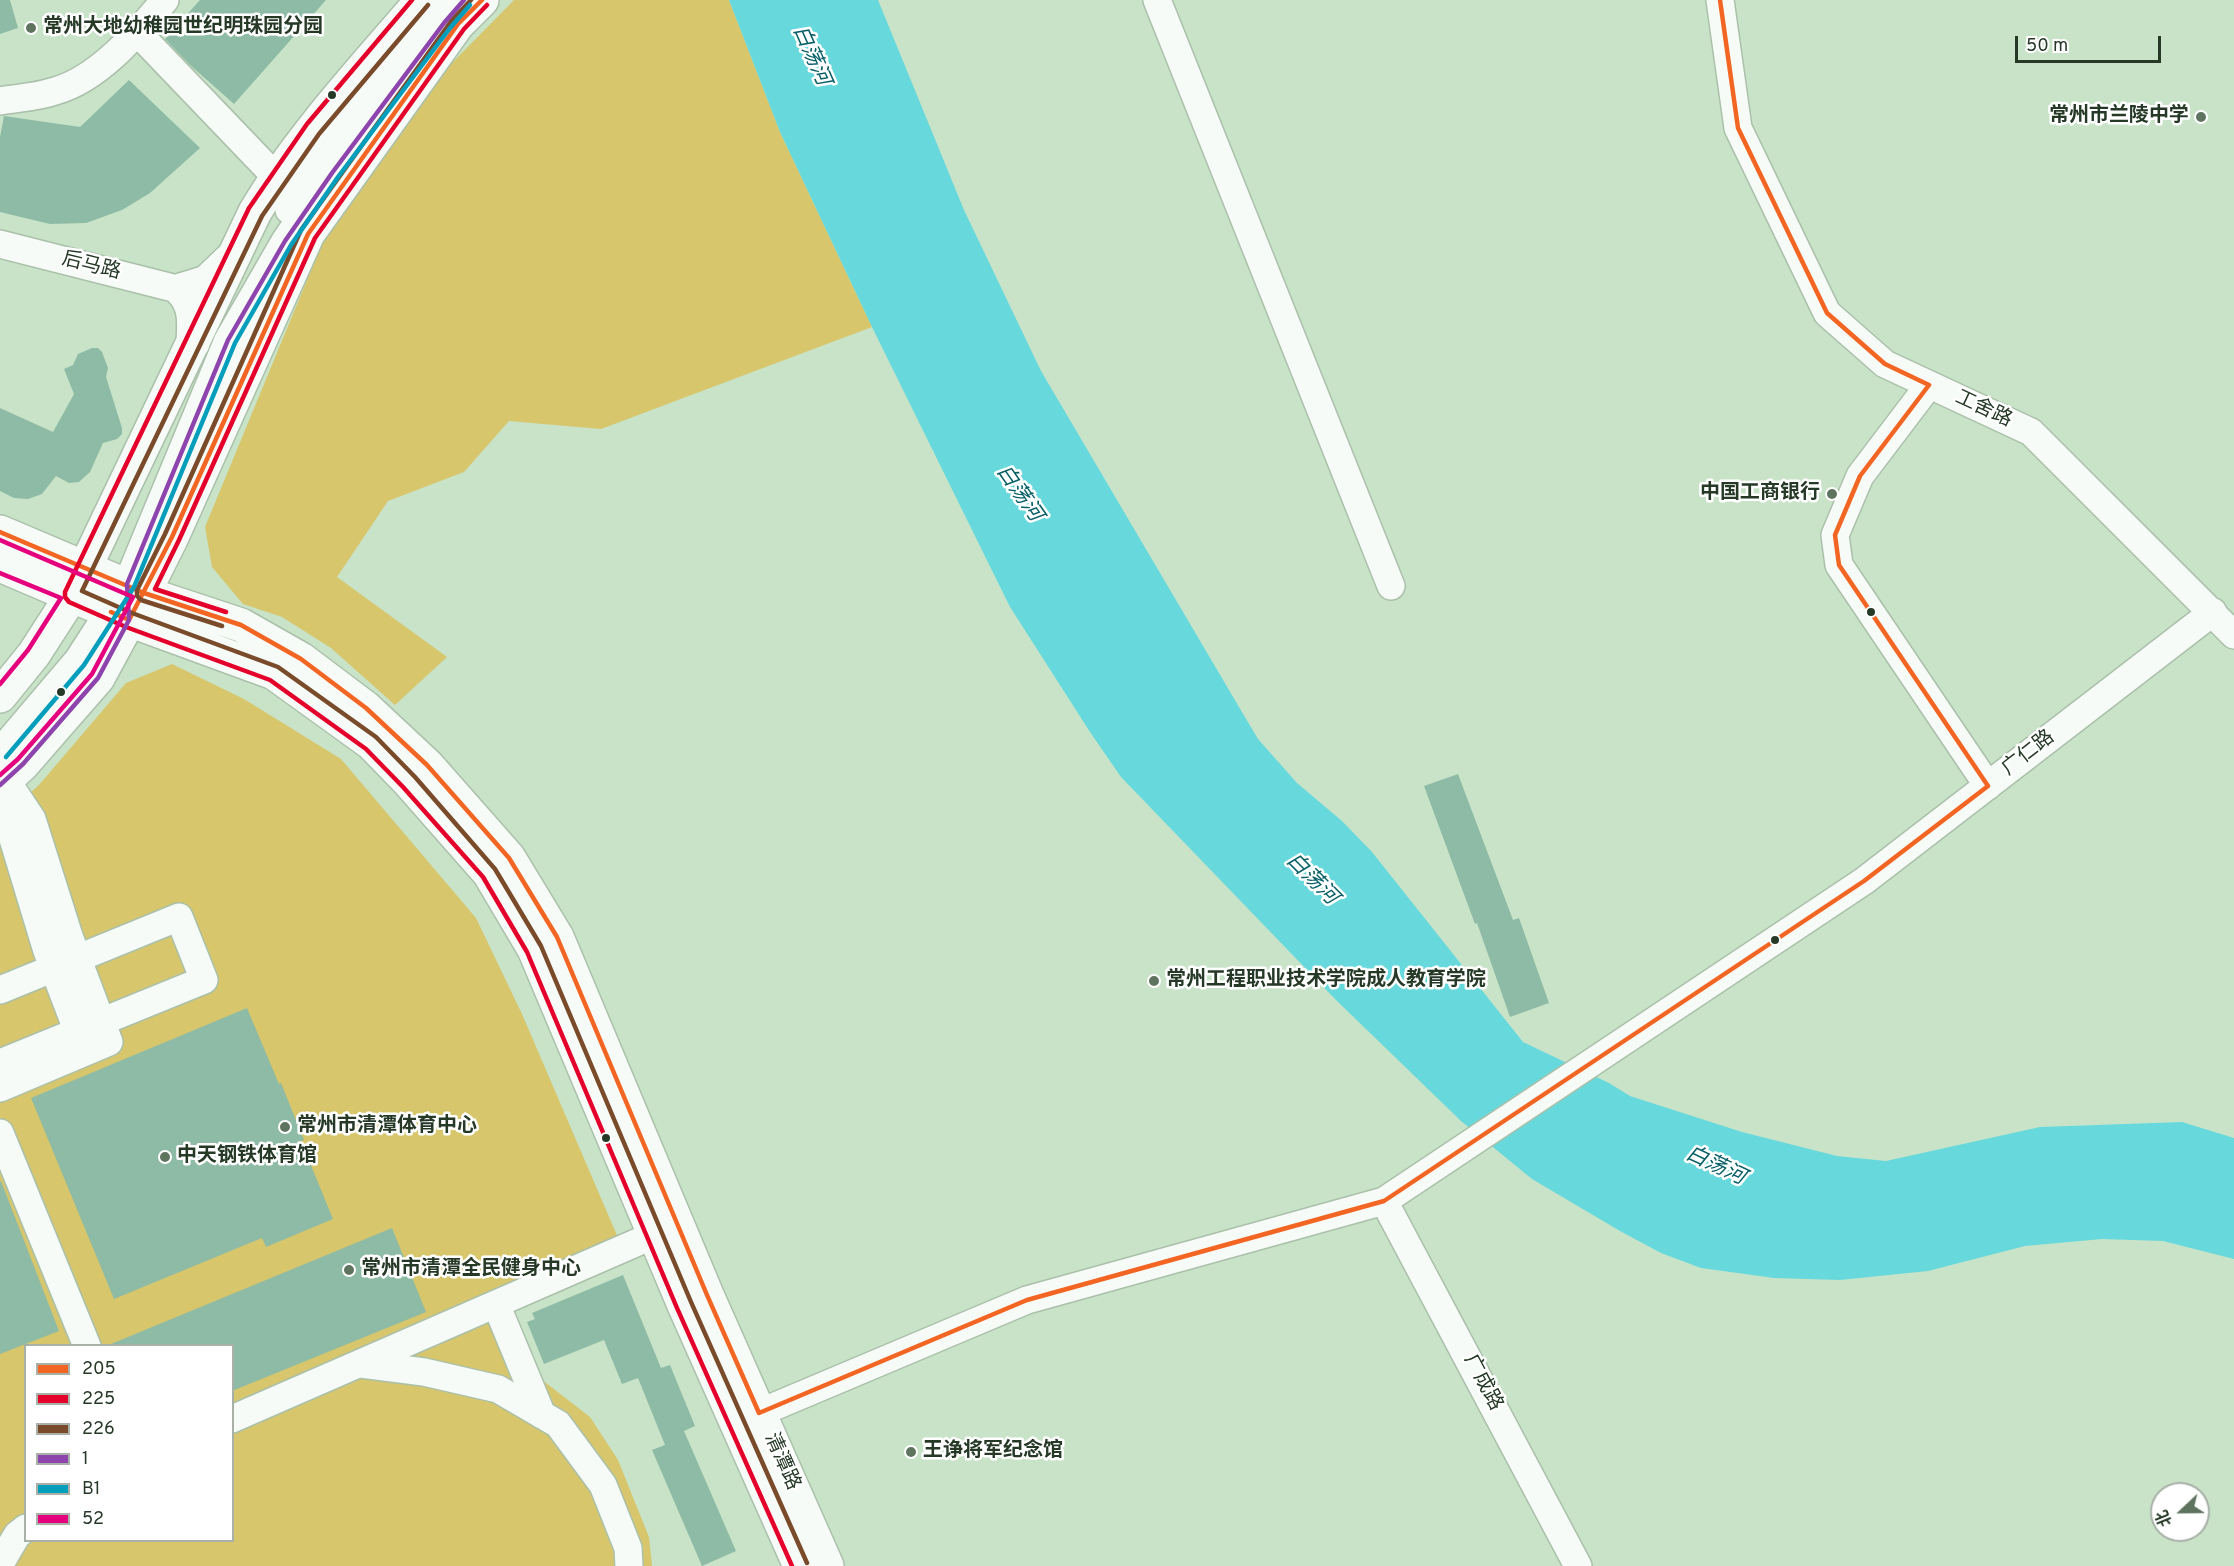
<!DOCTYPE html>
<html>
<head>
<meta charset="utf-8">
<style>
  body { margin:0 }
  #map { position:relative; width:2234px; height:1566px; overflow:hidden; background:#c8e3c8; font-family:Overpass,"Noto Sans SC",sans-serif }
  canvas { display:block }
  .legend { position:absolute; left:24px; top:1344px; width:210px; height:198px; box-sizing:border-box; background:#fff; border:2px solid #a8b0a8; margin:0; padding:8px 10px; list-style:none; font-size:18px; color:#253926 }
  .legend li { display:flex; align-items:center; gap:12px; height:30px }
  .legend b { width:30px; border:2px solid #a8b0a8 }
  .north { position:absolute; left:2150px; top:1482px; width:60px; height:60px; box-sizing:border-box; background:#fff; border:2px solid #a8b0a8; border-radius:50%; rotate:248deg; font-size:16px; font-weight:700; line-height:24px; text-align:center; color:#253926 }
  .north::after { content:''; display:block; margin:auto; width:21px; height:27px; background:#5e745f; clip-path:polygon(50% 0,100% 100%,50% 72%,0 100%) }
  .scale { position:absolute; left:2015px; top:36px; width:146px; height:27px; box-sizing:border-box; border:3px solid #253926; border-top:0; padding-left:8px; font-size:18px; line-height:21px; white-space:nowrap; color:#253926; -webkit-text-stroke:4px #fff; paint-order:stroke }
</style>
</head>
<body>
<div id="map">
<canvas width="2234" height="1566"></canvas>
<ul class="legend">
<li><b style="height:8px;background:#f26522"></b>205</li>
<li><b style="height:8px;background:#e4002b"></b>225</li>
<li><b style="height:8px;background:#7a4b2a"></b>226</li>
<li><b style="height:8px;background:#8e44ad"></b>1</li>
<li><b style="height:8px;background:#049ebd"></b>B1</li>
<li><b style="height:8px;background:#e5007d"></b>52</li>
</ul>
<div class="north">北</div>
<div class="scale">50 m</div>
</div>
<script>
const g = document.querySelector('canvas').getContext('2d');
g.lineJoin = 'round';
function fill(path, color) {
  g.fillStyle = color;
  g.fill(path, 'evenodd');
}
function strokePath(path, color, width, dash) {
  g.strokeStyle = color;
  g.lineWidth = width;
  g.lineCap = dash ? 'butt' : 'round';
  g.setLineDash(dash || []);
  g.stroke(path);
}
function drawText(font, color, halo, rows, align = 'center') {
  g.font = font + ' Overpass,"Noto Sans SC",sans-serif';
  g.lineWidth = 5;
  g.setLineDash([]);
  g.textBaseline = 'middle';
  g.strokeStyle = halo;
  g.fillStyle = color;
  for (const [text, x, y, turn = 0] of rows) {
    g.save();
    g.translate(x, y);
    g.rotate((+turn || 0) * Math.PI / 180);
    g.textAlign = isNaN(turn) ? turn : align;
    if (halo) g.strokeText(text, 0, 0);
    g.fillText(text, 0, 0);
    g.restore();
  }
}
fill(new Path2D(`
  M514,0h215l51,132 92,195 -271,102 -92,-8 -45,51 -76,29 -51,76 110,80 -52,48 -64,-57 -49,-31 -39,-13 -31,-37 -7,-40 119,-288 48,-76 77,-97z
  M172,664l72,35 97,60 135,159 46,96 97,226 -117,50 35,86 53,41 28,43 31,77 3,29h-652v-746l39,-35 87,-102zM26,1346h206v194h-206z`), '#d7c66c');
fill(new Path2D(`
  M729,0h149l86,210 77,161 198,336 19,32 39,44 45,38 30,31 151,190 86,41 21,13 112,36 95,24 49,5 154,-34 142,-5 52,16v121l-71,-18 -61,-2 -77,7 -97,25 -88,9 -66,-2 -73,-10 -40,-15 -41,-22 -88,-52 -71,-58 -124,-120 -216,-224 -31,-45 -80,-125 -138,-280 -92,-195z`), '#67d9dc');
fill(new Path2D(`
  M0,0h10l8,28 -18,6z
  M200,0h126l-92,104 -44,-39 -25,-26z
  M129,80l71,68 -50,45 -28,17 -36,13 -36,1 -50,-12v-75l4,-21 76,11z
  M92,348h6l4,4 6,16 -2,9 16,51v6l-5,5 -14,4 -13,29 -11,10 -10,1 -13,-7 -14,18 -14,5 -14,-1 -14,-7v-83l53,24 21,-38 -10,-25 9,-4 5,-11z
  M1458,774l55,146 6,-2 30,85 -39,14 -33,-94 -2,1 -51,-138z
  M247,1008l32,76 2,-1 23,57 -3,1 32,78 -67,28 -4,-9 -148,61 -83,-201z
  M1,1181l58,150 -59,23v-172z
  M392,1228l34,84 -194,79v-45h-126z
  M623,1275l38,93 9,-3 25,61 -11,5 52,120 -34,15 -50,-116 13,-5 -27,-67 -16,6 -18,-44 -60,24 -17,-42 8,-3 -3,-6z`), '#8ebba5');
const minor = new Path2D(`
  M1157,0l234,586
  M1720,0l18,128 89,185 58,51 146,68 203,203
  M137,32l139,145
  M0,101c18,-3 38,-4 55,-10 44,-12 82,-58 110,-91
  M289,210l85,-114 77,-96
  M0,244l181,46
  M1929,385l-69,91 -25,59 4,30 149,221
  M0,752l78,-92 49,-76 101,-244 57,-99 27,-40
  M7,784l3,45 37,122 37,97
  M0,990l179,-73 25,63 -204,83
  M0,1088l109,-46 -40,-106 -37,-117 -26,-39
  M0,1133l87,213
  M1384,1201l194,365
  M496,1304l46,111
  M361,1364l63,8 74,17 60,35 45,61 25,63 1,18
  M232,1419l422,-184
  M743,1422l16,-9 268,-113 357,-99 480,-320 349,-269
  M0,1564l17,-29 9,-7`);
const major = new Path2D(`
  M193,343c1,-20 3,-38 -12,-53l26,-8 24,-23
  M0,532l144,61 97,32 60,34 65,49 61,57 82,93 48,79 150,358 120,271
  M0,565l129,55 145,53 97,70 38,39 80,91 45,76 150,356 116,261
  M0,696l34,-42 38,-59 183,-383c46,-77 109,-144 167,-212
  M0,785l23,-21 75,-86 46,-85 28,-56 136,-303 150,-210 24,-24`);
strokePath(minor, '#abc0ab', 30);
strokePath(major, '#abc0ab', 36);
strokePath(minor, '#f7fbf7', 27);
strokePath(major, '#f7fbf7', 33);
strokePath(new Path2D(`
  M0,532l144,61 97,32 60,34 65,49 61,57 82,93 48,79 150,358 52,118 268,-113 357,-99 480,-320 124,-95 -149,-221 -4,-30 25,-59 69,-91 -44,-21 -58,-51 -89,-185 -18,-128
  M111,612l18,8 43,-83 136,-303 150,-210 24,-24`), '#f26522', 4.5);
strokePath(new Path2D(`
  M412,0l-105,124 -58,84 -184,384v5l4,5 57,25 144,53 96,69 37,38 80,90 44,75 150,356 115,258
  M226,612l-71,-23 24,-49 136,-302 149,-209 23,-24`), '#e4002b', 4.5);
strokePath(new Path2D(`
  M428,5l-109,129 -57,82 -180,375 50,22 146,54 98,70 39,40 80,92 46,77 150,356 116,261
  M222,626l-81,-26 -4,-4v-6l28,-56 136,-304 151,-210 19,-20`), '#7a4b2a', 4.5);
strokePath(new Path2D(`
  M0,785l23,-21 75,-86 31,-58 -2,-36 101,-244 57,-99 47,-68 112,-150 20,-23`), '#8e44ad', 4.5);
strokePath(new Path2D(`
  M6,757l78,-92 50,-78 101,-244 56,-98 47,-68 112,-149 20,-23`), '#049ebd', 4.5);
strokePath(new Path2D(`
  M0,540l133,57 -41,77 -74,85 -18,16
  M0,573l61,25 -33,52 -28,34`), '#e5007d', 4.5);
for (const [x, y, r, color] of [
  [31,28,6,"#5e745f"],
  [332,95,5,"#253926"],
  [2201,117,6,"#5e745f"],
  [1832,494,6,"#5e745f"],
  [1871,612,5,"#253926"],
  [61,692,5,"#253926"],
  [1775,940,5,"#253926"],
  [1154,981,6,"#5e745f"],
  [285,1127,6,"#5e745f"],
  [606,1138,5,"#253926"],
  [165,1157,6,"#5e745f"],
  [349,1270,6,"#5e745f"],
  [911,1452,6,"#5e745f"]
]) {
  const dot = new Path2D();
  dot.arc(x, y, r, 0, 2 * Math.PI);
  g.fillStyle = color;
  g.fill(dot);
  strokePath(dot, '#fff', 2);
}
drawText('bold 20px', '#253926', '#fff', [
  ["常州大地幼稚园世纪明珠园分园",43,28],
  ["常州市兰陵中学",2189,117,"right"],
  ["中国工商银行",1820,494,"right"],
  ["常州工程职业技术学院成人教育学院",1166,981],
  ["常州市清潭体育中心",297,1127],
  ["中天钢铁体育馆",177,1157],
  ["常州市清潭全民健身中心",361,1270],
  ["王诤将军纪念馆",923,1452]
], 'left');
drawText('20px', '#253926', '#fff', [
  ["后马路",91,267,14],
  ["工舍路",1983,410,25],
  ["广仁路",2029,754,-38],
  ["广成路",1482,1383,62],
  ["清潭路",781,1462,66]
]);
drawText('italic 21px', '#075f67', '#fff', [
  ["白荡河",810,56,66],
  ["白荡河",1018,494,55],
  ["白荡河",1311,880,45],
  ["白荡河",1715,1167,25]
]);
</script>
</body>
</html>
